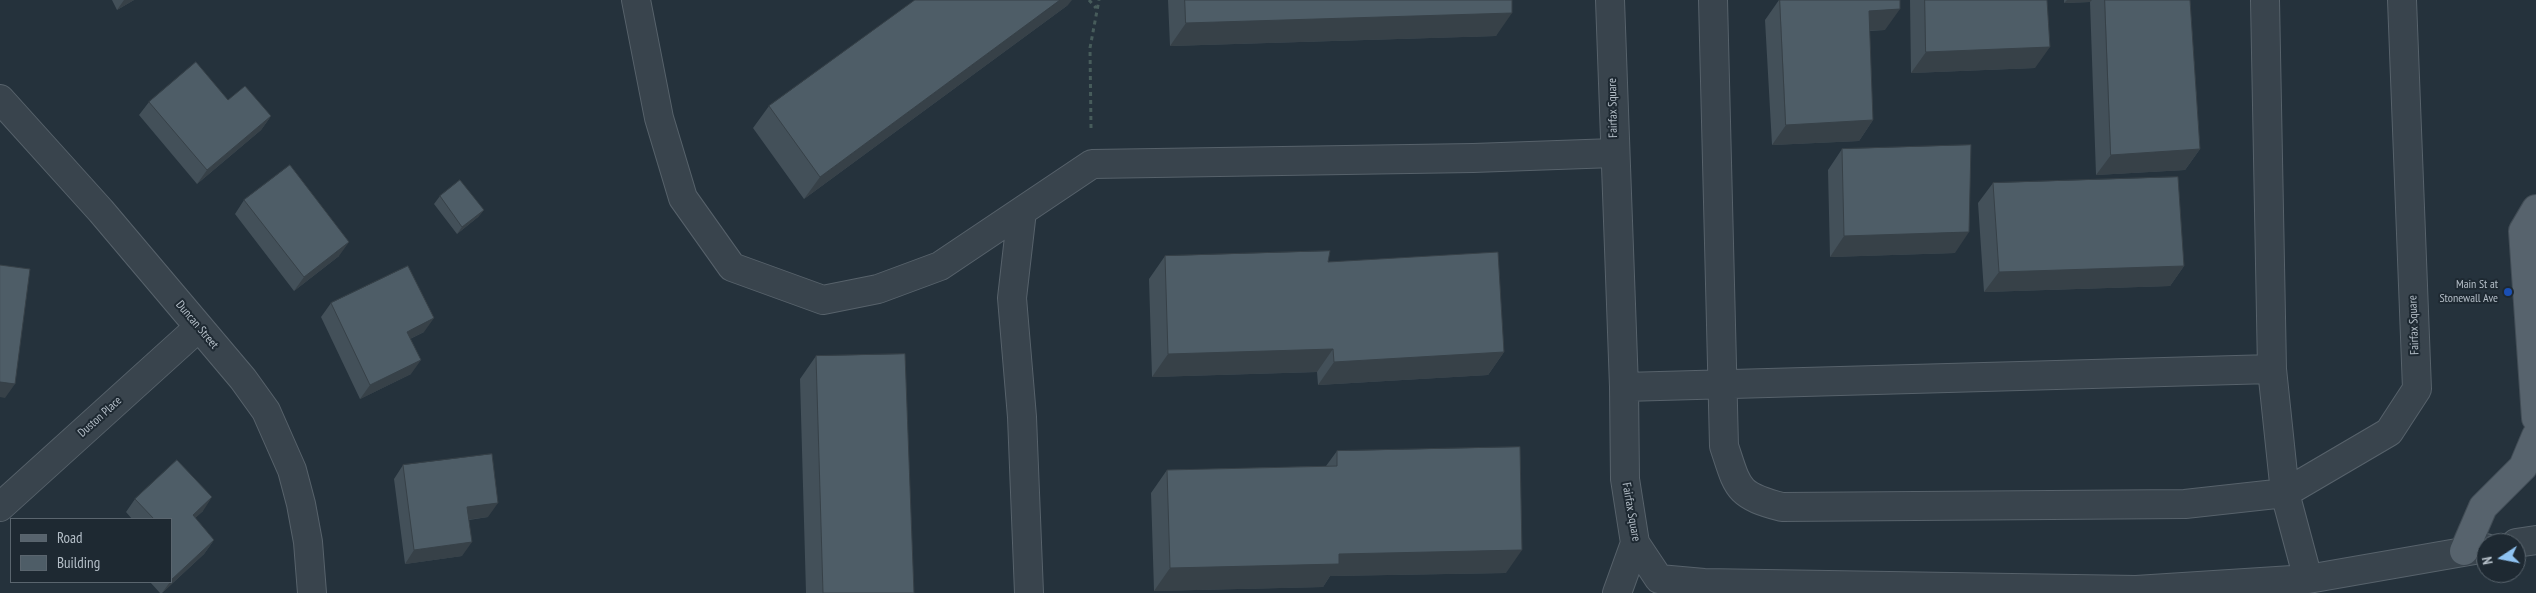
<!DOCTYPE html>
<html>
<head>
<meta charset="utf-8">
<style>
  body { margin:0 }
  #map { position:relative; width:2536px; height:593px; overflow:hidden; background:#25323c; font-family:"PT Sans Narrow",sans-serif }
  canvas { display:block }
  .legend { position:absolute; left:10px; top:518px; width:162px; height:65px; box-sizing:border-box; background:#1e2932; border:1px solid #5a656e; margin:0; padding:6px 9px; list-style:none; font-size:15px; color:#b5bfc8 }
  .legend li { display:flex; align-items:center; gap:10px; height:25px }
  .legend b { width:25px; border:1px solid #5a656e }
  .north { position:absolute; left:2476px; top:533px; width:50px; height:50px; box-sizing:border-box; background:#1e2932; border:1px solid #5a656e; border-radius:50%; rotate:259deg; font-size:14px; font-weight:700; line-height:20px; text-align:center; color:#b5bfc8 }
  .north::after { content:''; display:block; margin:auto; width:18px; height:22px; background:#8fc3f2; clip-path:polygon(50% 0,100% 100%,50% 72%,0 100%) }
</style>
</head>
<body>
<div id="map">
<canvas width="2536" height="593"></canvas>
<ul class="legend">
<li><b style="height:6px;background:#57636d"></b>Road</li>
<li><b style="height:14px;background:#4e5d67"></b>Building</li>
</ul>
<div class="north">N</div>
</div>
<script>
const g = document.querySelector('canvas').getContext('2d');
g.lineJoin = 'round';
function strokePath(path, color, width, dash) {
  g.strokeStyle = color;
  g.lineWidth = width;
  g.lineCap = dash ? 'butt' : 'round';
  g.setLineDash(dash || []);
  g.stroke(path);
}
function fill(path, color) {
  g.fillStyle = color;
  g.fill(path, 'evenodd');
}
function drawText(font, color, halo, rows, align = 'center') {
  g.font = font + ' "PT Sans Narrow",sans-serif';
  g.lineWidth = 4;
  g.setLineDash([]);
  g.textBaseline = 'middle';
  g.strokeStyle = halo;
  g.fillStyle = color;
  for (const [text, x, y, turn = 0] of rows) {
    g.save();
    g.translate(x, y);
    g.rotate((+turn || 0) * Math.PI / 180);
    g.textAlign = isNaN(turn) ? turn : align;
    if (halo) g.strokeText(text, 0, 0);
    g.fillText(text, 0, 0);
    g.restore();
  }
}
const minor = new Path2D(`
  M636,0l23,118 24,80 49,69 91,33 55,-11 62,-23 152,-102 381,-6 141,-5
  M1610,0l14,387 1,92 10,64 24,36 45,4 432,7 172,-11 178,-31
  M1713,0l11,446c14,42 12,49 58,61l403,-3 100,-11 -13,-124 -7,-369
  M0,99l101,112 142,168 23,32 26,59 9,34 7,38 4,51
  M1022,211l-10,87 10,119 7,176
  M1624,387l648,-18
  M0,507l199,-180
  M2516,543l20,-3
  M2308,579l-23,-86 104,-61 28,-43 -15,-389
  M1617,593l18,-50`);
const major = new Path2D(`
  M2536,209l-13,22 13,187
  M2464,551l19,-44 40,-40 13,-31`);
strokePath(minor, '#57626b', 30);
strokePath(major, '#424d56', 30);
strokePath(new Path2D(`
  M1089,0l7,8
  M1091,128l-1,-80 9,-48`), '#475c5b', 3, [4, 4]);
strokePath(minor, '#39444d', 28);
strokePath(major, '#57636d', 28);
fill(new Path2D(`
  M112,0h22l-17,10z
  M1168,0h344l-16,36 -326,10z
  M1779,0l106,30 -16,1 4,89 -14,21 -87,4 -7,-125z
  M1910,0h137l-12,68 -124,5z
  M2064,0h126l10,149 -15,21 -89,5 -6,-173 -26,1z
  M1068,5l-264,194 -51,-71 16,-22z
  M228,100l43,16 -10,14 -64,54 -58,-69 10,-13z
  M1842,149l113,104 -125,4 -2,-87z
  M1993,183l191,83 -14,20 -186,6 -6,-89z
  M440,196l44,14 -6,7 -21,17 -23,-30z
  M244,200l95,56 -45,35 -59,-77z
  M1165,256l163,6 176,90 -16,23 -170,10 -1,-13 -165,5 -3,-98z
  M331,303l93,29 -14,7 1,35 -51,25 -39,-82z
  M816,356l98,237h-108l-6,-214z
  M1337,451l169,122 -176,3 -7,11 -169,4 -3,-98 16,-23 159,-4z
  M403,465l85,52 -19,3 -7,36 -57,8 -11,-85z
  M135,499l68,12 -8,7 19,22 -10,14 -42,39h-2l-10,-11h21v-63h-39l-6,-7z`), '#435059');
fill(new Path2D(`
  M124,0h10l-17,10z
  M1060,0h12l-4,5 -264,194 16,-22z
  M2067,0h25l-2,2 -26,1z
  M1900,9l-15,21 -31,1 15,-20z
  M1512,13l-16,23 -326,10 16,-23z
  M2050,47l-15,21 -124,5 15,-21z
  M271,116l-10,14 -64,54 10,-14z
  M1873,120l-14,21 -87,4 14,-20z
  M2200,149l-15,21 -89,5 15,-20z
  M484,210l-6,7 -21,17 5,-7z
  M1969,232l-14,21 -125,4 14,-21z
  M349,242l-10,14 -45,35 10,-14z
  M2184,266l-14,20 -186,6 15,-20z
  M434,318l-10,14 -27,13 10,-13z
  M1333,349l-16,23 -165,5 16,-23z
  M1504,352l-16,23 -170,10 16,-23z
  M421,360l-10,14 -51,25 10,-14z
  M0,382l15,2 -10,14 -5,-1z
  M212,497l-9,14 -20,18 10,-14z
  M498,503l-10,14 -31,4 10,-14z
  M214,540l-10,14 -42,39 8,-11h1v-2z
  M472,542l-10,14 -57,8 9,-14z
  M1522,550l-16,23 -176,3 -7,11 -169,4 16,-23 169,-14z`), '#374148');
const building = new Path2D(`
  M915,0h145l-240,177 -51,-71z
  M1185,0h327v13l-326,10z
  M1780,0h120v9l-31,2 4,109 -87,5z
  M1925,0h122l3,47 -124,5z
  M2105,0h85l10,149 -89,6z
  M196,62l32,38 17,-14 26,30 -64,54 -58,-68z
  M1971,145l-2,87 -125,4 -2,-87z
  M290,165l59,77 -45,35 -60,-77z
  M2178,177l6,89 -185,6 -6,-89z
  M460,180l24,30 -22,17 -22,-31z
  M1330,251l-2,11 170,-10 6,100 -170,10 -1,-13 -165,5 -3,-98z
  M0,265l30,4 -15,115 -15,-2z
  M408,266l26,52 -27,14 14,28 -51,25 -39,-82z
  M905,354l9,239h-91l-7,-237z
  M1520,447l2,103 -183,4v10l-169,4 -3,-98 170,-4v-15z
  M492,454l6,49 -31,4 5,35 -58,8 -11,-85z
  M177,460l35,37 -19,18 21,25 -43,40v-61h-17l-19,-20z`);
fill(building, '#4e5d67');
strokePath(building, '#374148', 1);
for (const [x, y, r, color] of [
  [2508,292,5,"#1a4fb4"]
]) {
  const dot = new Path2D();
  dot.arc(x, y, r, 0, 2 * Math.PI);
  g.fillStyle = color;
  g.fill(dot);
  strokePath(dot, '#1e2932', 2);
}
drawText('12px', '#b5bfc8', '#1e2932', [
  ["Fairfax Square",1613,108,-91],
  ["Duncan Street",197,325,50],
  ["Fairfax Square",2414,325,-92],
  ["Duston Place",100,417,-42],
  ["Fairfax Square",1631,512,80]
]);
drawText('12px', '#b5bfc8', '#1e2932', [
  ["Main St at",2498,285],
  ["Stonewall Ave",2498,299]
], 'right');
</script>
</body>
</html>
